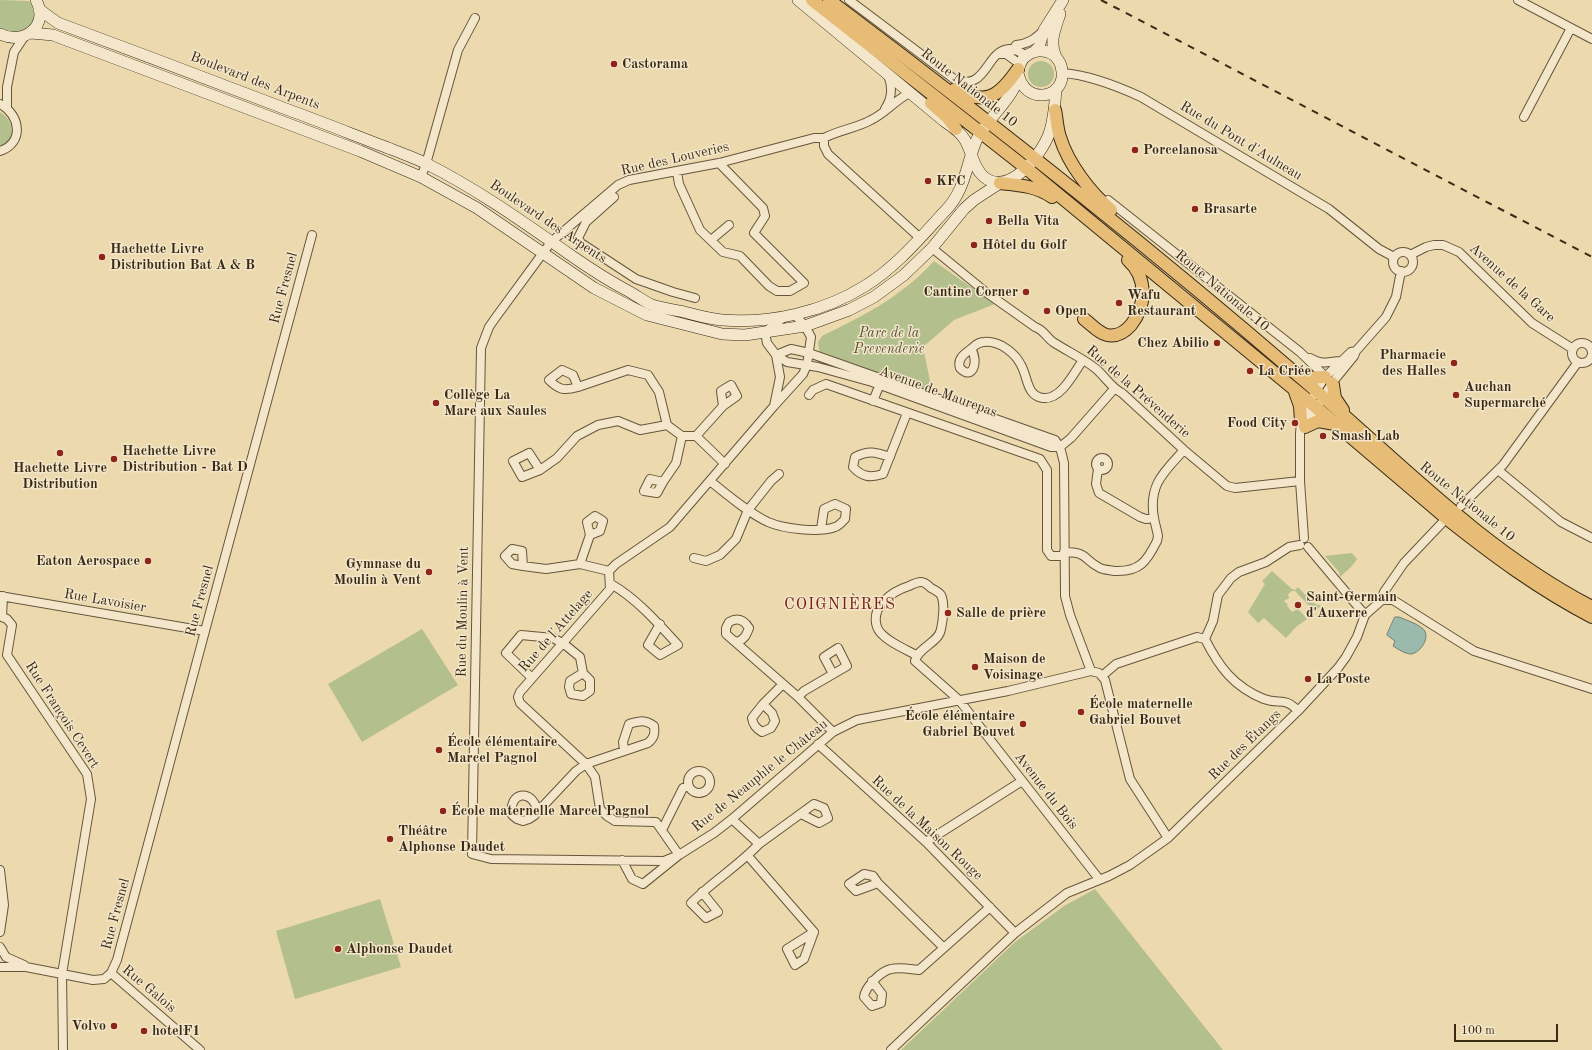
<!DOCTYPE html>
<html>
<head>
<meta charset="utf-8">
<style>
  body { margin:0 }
  #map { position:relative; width:1592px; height:1050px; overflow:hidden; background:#ecd9ad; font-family:"Old Standard TT",serif }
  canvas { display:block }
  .scale { position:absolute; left:1454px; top:1024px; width:104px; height:18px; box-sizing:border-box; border:2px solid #392b16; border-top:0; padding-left:5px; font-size:12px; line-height:14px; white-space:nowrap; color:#392b16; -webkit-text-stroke:3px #f3e6ca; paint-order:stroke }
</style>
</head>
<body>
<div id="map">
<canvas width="1592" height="1050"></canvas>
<div class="scale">100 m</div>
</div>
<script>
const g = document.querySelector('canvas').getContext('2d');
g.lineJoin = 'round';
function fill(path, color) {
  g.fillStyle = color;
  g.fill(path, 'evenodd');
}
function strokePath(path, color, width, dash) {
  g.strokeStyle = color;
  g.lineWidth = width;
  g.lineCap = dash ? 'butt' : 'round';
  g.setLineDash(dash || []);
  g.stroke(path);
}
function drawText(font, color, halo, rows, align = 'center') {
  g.font = font + ' "Old Standard TT",serif';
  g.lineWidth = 3;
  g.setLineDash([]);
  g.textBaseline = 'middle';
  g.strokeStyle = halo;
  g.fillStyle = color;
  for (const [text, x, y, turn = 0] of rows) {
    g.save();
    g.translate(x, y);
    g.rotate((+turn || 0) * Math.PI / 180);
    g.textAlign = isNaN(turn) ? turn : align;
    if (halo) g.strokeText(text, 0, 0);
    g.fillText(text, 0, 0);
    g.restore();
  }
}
fill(new Path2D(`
  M0,0l29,1c10,16 4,23 -10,33l-19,-4z
  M1028 74a13 13 0 1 1 26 0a13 13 0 1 1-26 0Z
  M0,112c14,8 17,28 0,35z
  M934,261l61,43 -41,16 -31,27 10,48 -111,-40 -3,-5 -1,-8 4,-6c43,-21 79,-39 112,-75z
  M1352,553l5,6 -6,8 -11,10 -1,-5 -14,-16z
  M1272,571l20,18 3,1 3,-3 15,16 8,3 -6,5 -2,-1 -18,-19h-3l-4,3 1,4 -5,3 4,4 -1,1 5,6 6,-3 9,10 -11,8 -10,11 -22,-20 -6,5 -10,-11 17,-28 -3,-3z
  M422,629l36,56 -96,57 -34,-58z
  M1095,889l128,161h-322l114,-108 49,-36z
  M380,899l21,68 -106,32 -19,-68z`), '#b3c08e');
const water = new Path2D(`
  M1395,617h4c7,3 17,6 23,11 10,7 -1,25 -11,26 -6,0 -13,-5 -18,-8l2,-5 -8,-6z`);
fill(water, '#99baac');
strokePath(water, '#738170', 1);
const street = new Path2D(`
  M849,0l105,79c33,14 31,-28 55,-30 6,0 12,4 18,6
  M1518,0l74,39
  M1013,50l3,-5c12,-1 19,-6 28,-15
  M999,54h7l14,10
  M1063,73c26,2 54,13 78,24l188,112 50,40 15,8
  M910,93c-14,6 -24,20 -39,27 -14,8 -32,10 -47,18v8l4,8 92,84
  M0,104c21,11 24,39 0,47
  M7,108v-21l7,-35 10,-15
  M885,109c7,-11 8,-21 3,-34
  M1524,117l47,-89
  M677,172l2,12 21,46 23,22 17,4 29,30 8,5h13l14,-8 -50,-50 11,-17 -2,-8 -44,-45
  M421,177l5,-13 32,-114 17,-32
  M614,197l-28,25 -8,16 3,5 55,36 37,13 22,6
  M1108,200l192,152 27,26
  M711,240l18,-15
  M932,248l55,45 48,34c9,3 11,10 18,15 14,9 29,16 42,26 10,8 16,20 27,25l62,57 43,36 8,2 65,-7
  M1393 262a10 10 0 1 1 20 0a10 10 0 1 1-20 0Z
  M1410,255l16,-8 8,-2h9l16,7 73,71 41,26
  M1572 353a10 10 0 1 1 20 0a10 10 0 1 1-20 0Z
  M971,349c8,11 2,33 -11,19 -3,-9 4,-14 11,-19 4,-3 6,-7 13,-7 7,-1 17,2 23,7 7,5 12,11 15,18 6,12 5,29 21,31 18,2 31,-25 40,-38
  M776,355l15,-6 18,4 246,87 5,7 4,16 1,133 5,19 21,56
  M776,355l11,7 31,5 54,15 179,65h9
  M1310,358c13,8 18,3 32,3
  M578,387c-14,4 -19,3 -29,-7l13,-10 11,5 5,12 50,-17 20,5 11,17 8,33
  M809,395l4,-5 13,-6 214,75 7,11v80l4,6h13
  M873,401l7,-17
  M774,406l29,-32 4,-9 4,-28 -6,-11 -10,-11
  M1306,425l26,-42 22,-27 2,-5 30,-34 10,-20 5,-26
  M696,436l27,-30 14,-10 -6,-11 -10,6 2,15
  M1060,447l11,-9 43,-49
  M890,457c-15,-5 -21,-7 -35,0l-2,10c9,10 17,11 30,7l24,-61
  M1096 464a6 6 0 1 1 12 0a6 6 0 1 1-12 0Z
  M1098,469l-2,15 3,9 41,24 6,2 8,-1
  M540,470l-18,7 -9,-16 16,-8 11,17 17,-12 20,-22 21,-11 20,-4 22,9 27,-5 15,11h14l29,28
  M1498,470l63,52 31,16
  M710,481c18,14 37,31 58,41 16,7 51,11 67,5 4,-1 7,-5 10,-8l1,-10 -11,-5 -11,5 -3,20
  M663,482l-6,11 -13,-2 6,-12 13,3 13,-19 6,-27
  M1461,506l42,-41 75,-103
  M1304,538l-4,-57v-47l1,-13 15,-30 9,-14 26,-25 5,-1
  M1308,547l57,68
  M1064,552c25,0 18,7 36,16 4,2 10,2 15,3 25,1 32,-10 42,-30l1,-5c-1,-6 -3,-12 -4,-18 -6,-33 10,-46 30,-68
  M694,558l12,3 14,-6 16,-16 12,-29 23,-29 8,-7
  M580,564l10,-29 -3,-13 8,-6 8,5 -3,10 -10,4
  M523,566l-1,-15 -10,-2 -7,7 7,8 11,2 23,3 34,-5 29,7
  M611,584c26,15 47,39 67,61l-18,10 -12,-10 12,-21
  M0,596l205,35
  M3,596l-1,21 5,2 5,6 -5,30 80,119 4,25 -29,175 1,76
  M1382,600h11l81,51 118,38
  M1205,639l8,-18 5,-26 13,-17 8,-6 27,-10 23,-15 11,-2
  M1205,639c14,28 29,48 59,60 16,6 20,-3 34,12
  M736,642c8,-2 10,-6 13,-14 -5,-8 -11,-11 -20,-6l-3,6v6l72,63 35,35
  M916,655c-11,-6 -35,-16 -39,-28 -7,-21 16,-36 32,-41 4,-2 8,-4 12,-4 4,0 7,3 10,6 4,2 8,4 10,7 4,8 2,25 0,34 -2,14 -23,18 -26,32l44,39 140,179
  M1102,676l14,-12 81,-27 8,2
  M532,678l-26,-25 15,-18 32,3 11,6 16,13 3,16 -13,8 -1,6 2,7 12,2 7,-5v-11l-7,-7
  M798,697l6,-6 43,-25 -9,-18 -14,9 9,17
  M763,704l9,9 3,8 -4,7 -9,4c-6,-4 -9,-7 -10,-14l11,-14 19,-19
  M818,744l108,98 89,91
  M688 782a11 11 0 1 1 22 0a11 11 0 1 1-22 0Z
  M537,810c-5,-22 -29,-18 -25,5l5,4 6,2 6,-2 6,-4 2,-5 7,-5 32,-34 10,-7 62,-21c6,-5 7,-9 6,-17 -9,-7 -15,-5 -25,-2l-6,18 1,8
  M732,819l27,25 55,-40 10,4 4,10 -9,5 -18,-9
  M662,830l21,-42 6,-2
  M926,842l96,-61
  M679,855l-15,6 -173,-2 -19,-5 9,-506 8,-21 7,-10 55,-75 67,-57 11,-5 90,-17 95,-25h10
  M679,855l-23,-33 -41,-1 -8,-5 -7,-7 -5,-32 -9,-13 -66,-61 -2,-6 2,-5 90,-103 -1,-18 7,-7 54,-37 104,-121 6,-29 -4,-22 -9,-12 -2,-11 19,-15
  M748,856l66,76 -10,27 -9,6 -8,-16 27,-17
  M622,860l10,19 11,5 36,-29 35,-22 18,-14 101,-87 24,-12 151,-29 83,-20 8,2 6,7 25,99 38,59
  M0,870l4,35 -4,27
  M878,883l-22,8 -7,-7 15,-10 9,2 5,7 65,64
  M702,892l16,20 -12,6 -15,-15c21,-21 47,-37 68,-59
  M0,947l6,10 18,8
  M0,967h26l67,13 11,-1 7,-6 89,77
  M111,973l6,-13 88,-329 107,-396
  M872,981l10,13 -1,9 -9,3 -8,-9c1,-10 17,-26 27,-28 8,-2 19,0 28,1l71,-63
  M891,1050l124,-117 52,-40 42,-17 21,-11 38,-27 130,-127 40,-43 8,-11 11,-20 8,-22 17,-15 2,-8 20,-29 38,-40`);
const secondary = new Path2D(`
  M798,0l146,121c7,5 14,9 19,16 9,12 9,30 21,40 25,20 57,-22 65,-43 5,-14 6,-30 7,-45
  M40,10l18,13c79,29 157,59 236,89 33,12 65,25 97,37 12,5 25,9 36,15 50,25 96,58 142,90 20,14 40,27 61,38 7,4 15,10 22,13 10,3 22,5 32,7 12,3 25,7 38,8 47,4 102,-8 143,-34 31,-19 55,-48 80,-75 20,-20 21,-45 31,-70 9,-19 28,-34 38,-53 6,-12 1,-26 15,-34 5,-3 13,-4 19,-2 8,3 14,11 14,20 3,27 -38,34 -44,1
  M31,33l22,2 307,116 61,26 56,31 117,80 53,27 75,19 23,1 60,-9 44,-16 25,-13 30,-22 28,-27 32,-39 10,-9 26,-17
  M0,34c24,12 50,-9 36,-34
  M1034,52l5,-5 5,-17 19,-30
  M1056,57c-7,-15 -1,-28 4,-43`);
const primary = new Path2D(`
  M812,0l214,168 285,235 135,115c48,38 91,70 146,99
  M829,0c161,121 319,246 471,377 96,81 179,171 292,230
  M955,89c32,18 45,6 63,-20
  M931,103l17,15 8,11
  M1055,110c2,9 2,19 5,27 8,27 31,56 51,73
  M1000,183c19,2 36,3 52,14
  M1084,319c7,5 14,14 23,16 10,2 18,-3 24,-10 16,-20 16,-48 -3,-65
  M1302,378l23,-1
  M1332,383l1,2 2,13 8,12
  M1294,389l6,17 1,15
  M1305,427l13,-6 17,3`);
strokePath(street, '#66563c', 10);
strokePath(secondary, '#392b16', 12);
strokePath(primary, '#392b16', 14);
strokePath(street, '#f3e6ca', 8);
strokePath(secondary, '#f3e6ca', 11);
strokePath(primary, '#e6bc76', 12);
strokePath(new Path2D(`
  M1101,0l491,257`), '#392b16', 2, [7, 7]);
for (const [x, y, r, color] of [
  [614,64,4,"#8f2418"],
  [1135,150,4,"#8f2418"],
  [928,181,4,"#8f2418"],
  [1195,209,4,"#8f2418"],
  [989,221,4,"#8f2418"],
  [974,245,4,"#8f2418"],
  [102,257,4,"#8f2418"],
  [1026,292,4,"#8f2418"],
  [1119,303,4,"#8f2418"],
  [1047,311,4,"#8f2418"],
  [1217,343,4,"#8f2418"],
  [1454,363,4,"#8f2418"],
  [1250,371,4,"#8f2418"],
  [1456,395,4,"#8f2418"],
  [436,403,4,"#8f2418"],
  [1295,423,4,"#8f2418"],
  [1323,436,4,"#8f2418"],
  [60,453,4,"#8f2418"],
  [114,459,4,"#8f2418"],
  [148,561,4,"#8f2418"],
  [429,572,4,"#8f2418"],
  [1298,605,4,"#8f2418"],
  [948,613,4,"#8f2418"],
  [975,667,4,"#8f2418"],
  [1308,679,4,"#8f2418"],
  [1081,712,4,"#8f2418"],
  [1023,724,4,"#8f2418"],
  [439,750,4,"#8f2418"],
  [443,811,4,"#8f2418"],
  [390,839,4,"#8f2418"],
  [338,949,4,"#8f2418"],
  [114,1026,4,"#8f2418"],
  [144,1031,4,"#8f2418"]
]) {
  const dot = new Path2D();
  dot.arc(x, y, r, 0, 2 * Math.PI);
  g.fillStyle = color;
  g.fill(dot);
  strokePath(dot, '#f3e6ca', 1.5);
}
drawText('bold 14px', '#392b16', '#f3e6ca', [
  ["Castorama",622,64],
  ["Porcelanosa",1143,150],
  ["KFC",936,181],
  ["Brasarte",1203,209],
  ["Bella Vita",997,221],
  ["Hôtel du Golf",982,245],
  ["Hachette Livre",110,249],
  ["Distribution Bat A & B",110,265],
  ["Cantine Corner",1018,292,"right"],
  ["Wafu",1127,295],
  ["Restaurant",1127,311],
  ["Open",1055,311],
  ["Chez Abilio",1209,343,"right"],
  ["Pharmacie",1446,355,"right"],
  ["des Halles",1446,371,"right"],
  ["La Criée",1258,371],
  ["Auchan",1464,387],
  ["Supermarché",1464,403],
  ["Collège La",444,395],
  ["Mare aux Saules",444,411],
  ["Food City",1287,423,"right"],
  ["Smash Lab",1331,436],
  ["Hachette Livre",122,451],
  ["Distribution - Bat D",122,467],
  ["Hachette Livre",60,468,"center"],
  ["Distribution",60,484,"center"],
  ["Eaton Aerospace",140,561,"right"],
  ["Gymnase du",421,564,"right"],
  ["Moulin à Vent",421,580,"right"],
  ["Saint-Germain",1306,597],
  ["d'Auxerre",1306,613],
  ["Salle de prière",956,613],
  ["Maison de",983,659],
  ["Voisinage",983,675],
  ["La Poste",1316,679],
  ["École maternelle",1089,704],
  ["Gabriel Bouvet",1089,720],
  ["École élémentaire",1015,716,"right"],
  ["Gabriel Bouvet",1015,732,"right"],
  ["École élémentaire",447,742],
  ["Marcel Pagnol",447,758],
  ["École maternelle Marcel Pagnol",451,811],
  ["Théâtre",398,831],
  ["Alphonse Daudet",398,847],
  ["Alphonse Daudet",346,949],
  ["Volvo",106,1026,"right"],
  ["hotelF1",152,1031]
], 'left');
drawText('14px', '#392b16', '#f3e6ca', [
  ["Boulevard des Arpents",255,81,21],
  ["Route Nationale 10",969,88,38],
  ["Rue du Pont d'Aulneau",1241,141,31],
  ["Rue des Louveries",675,159,-13],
  ["Boulevard des Arpents",548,222,34],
  ["Avenue de la Gare",1512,283,42],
  ["Rue Fresnel",284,288,-75],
  ["Route Nationale 10",1222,291,40],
  ["Avenue de Maurepas",938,392,20],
  ["Rue de la Prévenderie",1138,392,41],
  ["Route Nationale 10",1467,502,39],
  ["Rue Lavoisier",105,601,10],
  ["Rue Fresnel",200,601,-75],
  ["Rue du Moulin à Vent",463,612,-89],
  ["Rue de l'Attelage",556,631,-49],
  ["Rue François Cevert",62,715,57],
  ["Rue des Étangs",1245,745,-44],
  ["Rue de Neauphle le Château",760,776,-39],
  ["Avenue du Bois",1046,791,52],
  ["Rue de la Maison Rouge",927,828,43],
  ["Rue Fresnel",116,914,-75],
  ["Rue Galois",149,989,40]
]);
drawText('italic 14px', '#585034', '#f3e6ca', [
  ["Parc de la",889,333],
  ["Prevenderie",889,349]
]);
g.letterSpacing = '1px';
drawText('16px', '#7a1f14', '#f3e6ca', [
  ["COIGNIÈRES",840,605]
]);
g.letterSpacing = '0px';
</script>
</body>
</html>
